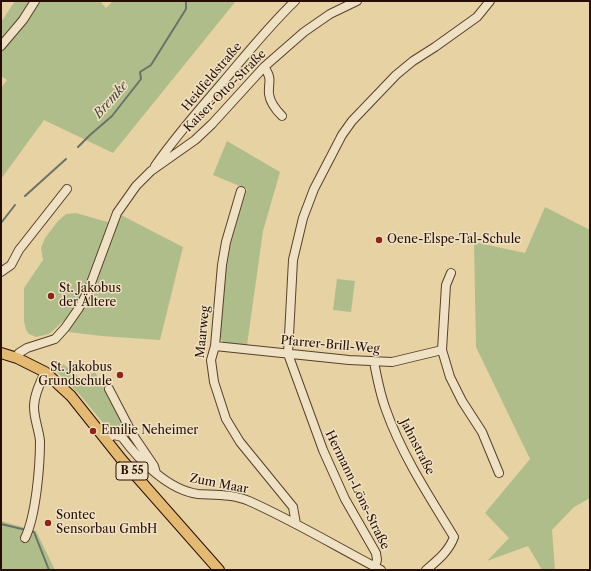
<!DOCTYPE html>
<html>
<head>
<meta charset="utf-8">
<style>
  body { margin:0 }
  #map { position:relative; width:591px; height:571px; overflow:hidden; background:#e7d2a4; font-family:"Libre Caslon Text",serif }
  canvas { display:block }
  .frame { position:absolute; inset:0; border:2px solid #280e02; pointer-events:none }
</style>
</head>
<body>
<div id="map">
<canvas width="591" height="571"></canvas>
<div class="frame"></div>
</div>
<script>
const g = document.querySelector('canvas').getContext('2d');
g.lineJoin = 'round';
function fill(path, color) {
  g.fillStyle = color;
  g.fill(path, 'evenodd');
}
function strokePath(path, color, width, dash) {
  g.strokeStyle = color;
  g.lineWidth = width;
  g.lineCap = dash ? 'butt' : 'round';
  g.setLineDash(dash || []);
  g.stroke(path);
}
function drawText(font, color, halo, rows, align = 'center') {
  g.font = font + ' "Libre Caslon Text",serif';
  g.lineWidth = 3;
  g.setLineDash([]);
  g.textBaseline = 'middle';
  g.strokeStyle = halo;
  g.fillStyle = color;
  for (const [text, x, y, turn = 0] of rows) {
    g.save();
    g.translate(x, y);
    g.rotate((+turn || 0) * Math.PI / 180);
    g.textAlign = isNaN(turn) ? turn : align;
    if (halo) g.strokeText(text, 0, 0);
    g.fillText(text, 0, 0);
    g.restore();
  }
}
fill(new Path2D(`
  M15,1h85l6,7 7,-7h123l-123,152 -69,-33 -43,59v-45l1,-2 -1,-1v-43l6,-8 -6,-4v-54z
  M227,141l53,31 -17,59 -16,114 -22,-1 -6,-7 2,-36 9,-57 17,-55 -34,-14z
  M545,207l45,23v268l-16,9 -22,23 3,40h-13l-14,-24 -41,15 22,-23 -24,-25 45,-54 -54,-112 -2,-105 51,11z
  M76,213l35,10 -27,71 -16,23 -19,17 -13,3 -7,-3 -3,-4 -2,-9v-33l19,-28 -2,-12 4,-10 13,-17 8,-7z
  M121,215l62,32 -23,93 -58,-4 -34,-4 14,-21 7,-16 28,-74z
  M337,279l18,2 -4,31 -18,-2z
  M62,363l19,16 14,-7 32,56 -19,1 -28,-34 -24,-24z
  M1,521l35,10 19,39h-54z`), '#afbd8a');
strokePath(new Path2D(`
  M78,147l12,-12 22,-19 29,-37 -1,-7 11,-7 35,-56v-8
  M25,196l41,-37
  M1,223l14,-18
  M1,524l25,6
  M30,531l4,1 15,38`), '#6b7367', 2);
const minor = new Path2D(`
  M1,46l22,-26 12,-19
  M264,67c9,12 4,15 5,27 1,9 7,16 13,22
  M155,166c20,-29 44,-56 67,-83 24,-28 46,-56 73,-82
  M241,191l-15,51 -4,23 -7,81 -4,14 3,22 12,37 14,23 53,65 3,17
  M1,272l10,-7 8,-15 48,-61
  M451,273l-5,12 -4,65 8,27 12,24 20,31 17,41
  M215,346l134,14 43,2 50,-12
  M15,357l4,-4 8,-5 28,-9 10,-11 14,-20 9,-17 29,-78 19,-27 15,-15 44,-31 17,-16 52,-57 40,-35 26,-18 27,-13
  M374,362c3,16 6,32 12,48 16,45 43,86 68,127 -5,14 -16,23 -28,33
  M109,389l24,46 21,31 2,7
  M106,439l8,-4 8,2c17,23 46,53 76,57 17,1 35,0 51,7 45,20 88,46 132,69
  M25,538c11,-22 15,-72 15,-97 -1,-11 -6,-22 -6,-34 0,-12 6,-24 11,-35
  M375,567l2,-7 -1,-7 -31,-54 -22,-49 -35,-96 5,-94 10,-42 11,-29 28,-54 10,-14 44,-46 17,-14 22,-14 42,-30 13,-16`);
const major = new Path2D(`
  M1,353l16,5 28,14 26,24 51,64 97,110`);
strokePath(minor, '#583f2a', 10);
strokePath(major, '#280e02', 12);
strokePath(minor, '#efe2c4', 8);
strokePath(major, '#e4b972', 10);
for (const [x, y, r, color] of [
  [379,240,4,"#8f2418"],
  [51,296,4,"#8f2418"],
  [120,375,4,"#8f2418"],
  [93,431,4,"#8f2418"],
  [48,523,4,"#8f2418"]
]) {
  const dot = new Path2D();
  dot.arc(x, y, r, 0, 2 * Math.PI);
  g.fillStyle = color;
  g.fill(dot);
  strokePath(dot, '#efe2c4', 1.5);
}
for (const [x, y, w] of [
  [132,471,32]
]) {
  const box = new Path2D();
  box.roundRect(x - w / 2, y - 9, w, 18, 3);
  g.fillStyle = '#efe2c4';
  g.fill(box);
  strokePath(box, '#280e02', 1);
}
drawText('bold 11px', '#280e02', null, [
  ["B 55",132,471]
]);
drawText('12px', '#280e02', '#efe2c4', [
  ["Heidfeldstraße",212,77,-50],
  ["Kaiser-Otto-Straße",225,91,-45],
  ["Maarweg",203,332,-84],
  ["Pfarrer-Brill-Weg",330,345,5],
  ["Jahnstraße",417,447,63],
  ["Zum Maar",219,484,11],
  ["Hermann-Löns-Straße",357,490,64]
]);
drawText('12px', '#280e02', '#efe2c4', [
  ["Oene-Elspe-Tal-Schule",387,240],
  ["St. Jakobus",59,289],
  ["der Ältere",59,303],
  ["St. Jakobus",112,368,"right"],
  ["Grundschule",112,382,"right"],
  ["Emilie Neheimer",101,431],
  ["Sontec",56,516],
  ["Sensorbau GmbH",56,530]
], 'left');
drawText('italic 13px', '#4f493d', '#efe2c4', [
  ["Bremke",111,100,-49]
]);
</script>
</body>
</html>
